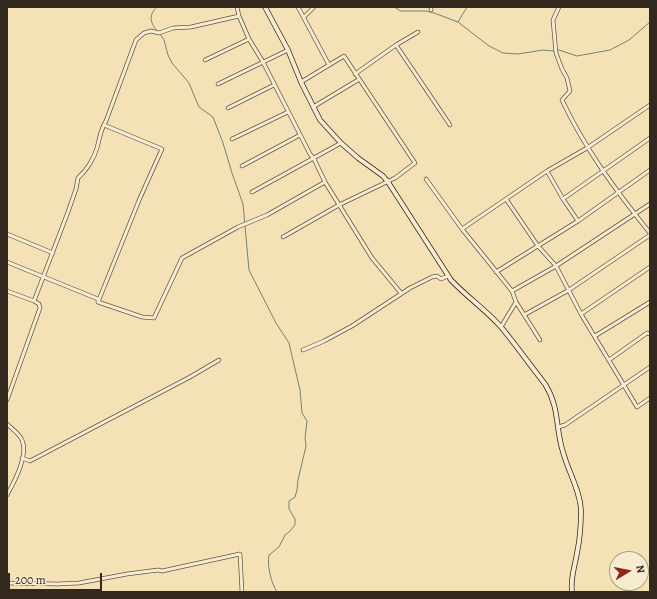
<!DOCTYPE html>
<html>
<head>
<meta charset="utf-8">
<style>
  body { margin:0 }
  #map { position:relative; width:657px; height:599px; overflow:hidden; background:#f4e2b6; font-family:Alegreya,serif }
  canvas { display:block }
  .frame { position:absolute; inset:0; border:8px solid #32281d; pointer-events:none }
  .north { position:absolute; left:609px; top:551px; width:40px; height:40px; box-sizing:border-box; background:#f8ecd0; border:1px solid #a99e88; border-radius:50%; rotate:80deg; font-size:11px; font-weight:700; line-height:16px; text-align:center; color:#32281d }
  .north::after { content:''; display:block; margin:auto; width:14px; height:18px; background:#8f2418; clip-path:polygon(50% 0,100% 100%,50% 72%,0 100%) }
  .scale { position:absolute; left:8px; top:573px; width:94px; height:18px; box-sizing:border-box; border:2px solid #32281d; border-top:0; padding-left:5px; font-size:12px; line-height:14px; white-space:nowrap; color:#32281d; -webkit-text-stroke:3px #f8ecd0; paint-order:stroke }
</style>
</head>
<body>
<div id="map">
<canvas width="657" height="599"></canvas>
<div class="frame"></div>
<div class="north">N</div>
<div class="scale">200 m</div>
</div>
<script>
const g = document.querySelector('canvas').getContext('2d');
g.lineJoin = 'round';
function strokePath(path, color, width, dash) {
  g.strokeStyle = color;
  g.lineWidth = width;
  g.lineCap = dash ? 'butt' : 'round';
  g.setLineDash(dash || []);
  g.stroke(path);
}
strokePath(new Path2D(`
  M157,7c-9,8 -7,16 1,25
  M394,7l7,4h25l8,2 24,9 31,24 14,7 15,1 25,-4 11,1
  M458,22l9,-15
  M160,34l4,6 4,15 4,8 17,20 10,24 14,10 10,26 9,30 11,31 6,66 27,53 13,20 11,47 2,23 5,8 -2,17 1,8 -8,34 -1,10 -2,7 -6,4v8l6,10v6l-6,7 -4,3 -6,12 -10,8c-2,12 2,27 8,37
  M557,50h2l18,6 33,-6 19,-10 21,-18`), '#728274', 1);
const street = new Path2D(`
  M237,7l2,9 10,23 14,23 47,92 4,5 11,23 47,76 29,35
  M298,7l31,58
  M559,7l-6,13 3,33 6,16 5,9 3,13 -8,9c23,49 54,91 88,133
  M431,10v-3
  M304,17l10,-10
  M396,45l54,80
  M205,60l44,-21
  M355,74l41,-29 22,-13
  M218,84l70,-34
  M313,107l45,-27
  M228,108l46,-23
  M232,139l56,-27
  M242,166l58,-31
  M547,171l16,28 15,22
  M426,179l36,50 50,62 4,11 24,38
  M252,192l89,-49
  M506,199l32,47 18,20 25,48 56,93 13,-9
  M563,199l87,-61
  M462,229l85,-58 40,-23 63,-43
  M7,234l46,19
  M283,237l56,-32 56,-27 20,-15 -71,-107 -43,26
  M7,262l91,37v3l44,15 12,1 28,-60 56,-31 29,-12 58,-33
  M496,272l82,-51 72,-51
  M7,291l27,10
  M512,291l44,-25 94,-62
  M98,302l42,-104 22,-49 -58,-24
  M581,314l69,-47
  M524,315l45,-25 81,-55
  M501,327l15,-25
  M595,336l55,-34
  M303,350l21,-9 28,-15 58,-38 22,-11 5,-1 4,3 7,-3
  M609,360l38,-27 3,1
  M7,400l33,-92 -1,-4 -5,-3 34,-89 8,-23 2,-11c8,-7 16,-19 19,-30 3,-11 3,-17 9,-27l30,-81 8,-7 7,-2 8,2 14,-5 18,-1 48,-11
  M7,424c5,5 12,9 15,16 7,15 -8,42 -15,55
  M558,427l7,-2 85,-58
  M22,458l8,3 160,-84 29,-17
  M7,583l50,1 22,-1 48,-9 31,-4 4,1 78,-17 2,38`);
const secondary = new Path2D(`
  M265,7l23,43 13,32 19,38 21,23 17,15 25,18 5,6 63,98c16,17 35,30 50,47 15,18 29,38 44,57 15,24 10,43 18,68 5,19 17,38 18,58 0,14 -1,29 -4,43 -2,13 -7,25 -5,39`);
strokePath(street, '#625643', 4.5);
strokePath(secondary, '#32281d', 5.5);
strokePath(street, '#f8ecd0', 3);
strokePath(secondary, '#f8ecd0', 4);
</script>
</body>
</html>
